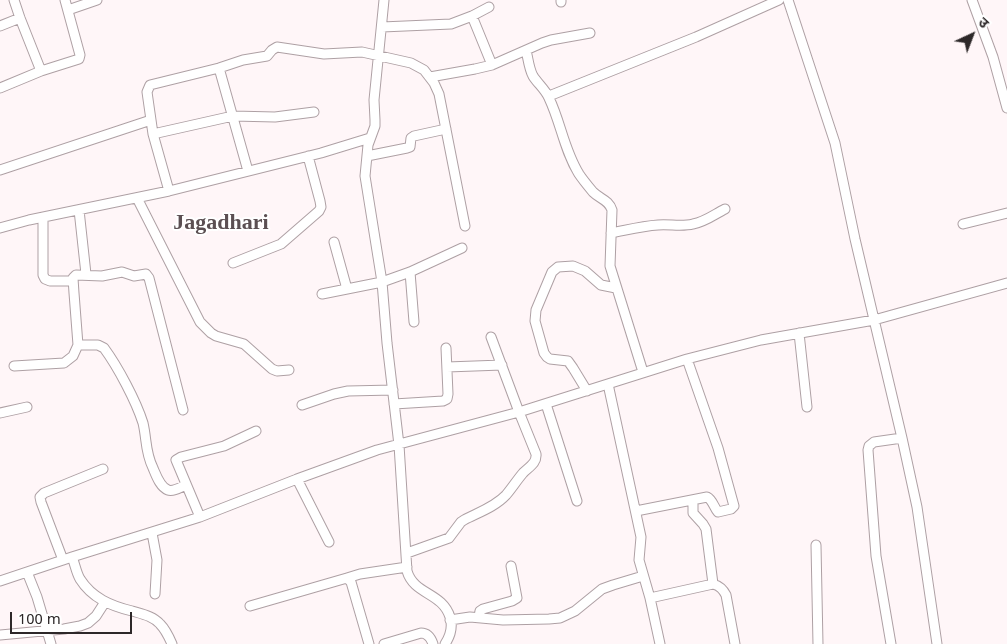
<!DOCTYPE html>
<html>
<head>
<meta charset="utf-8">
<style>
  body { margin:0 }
  #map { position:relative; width:1007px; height:644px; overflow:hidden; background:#fff6f8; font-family:Georgia,"Noto Sans Devanagari",serif }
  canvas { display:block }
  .north { position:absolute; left:947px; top:10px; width:50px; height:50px; -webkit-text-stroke:4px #fff; paint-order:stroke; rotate:43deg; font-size:14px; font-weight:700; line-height:20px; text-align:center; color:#2d2829 }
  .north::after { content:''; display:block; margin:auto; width:18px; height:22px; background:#2d2829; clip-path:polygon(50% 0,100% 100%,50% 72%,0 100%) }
  .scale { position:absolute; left:10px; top:612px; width:122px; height:22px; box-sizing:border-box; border:2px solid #2d2829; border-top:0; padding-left:6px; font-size:15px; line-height:18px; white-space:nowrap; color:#2d2829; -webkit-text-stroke:4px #fff; paint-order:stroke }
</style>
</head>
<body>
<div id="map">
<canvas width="1007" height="644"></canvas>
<div class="north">उ</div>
<div class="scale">100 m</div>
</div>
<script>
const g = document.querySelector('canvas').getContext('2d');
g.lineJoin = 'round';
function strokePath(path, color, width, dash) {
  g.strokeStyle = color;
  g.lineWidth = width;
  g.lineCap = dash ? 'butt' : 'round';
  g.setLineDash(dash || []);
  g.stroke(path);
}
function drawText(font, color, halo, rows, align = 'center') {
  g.font = font + ' Georgia,serif';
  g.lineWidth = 4;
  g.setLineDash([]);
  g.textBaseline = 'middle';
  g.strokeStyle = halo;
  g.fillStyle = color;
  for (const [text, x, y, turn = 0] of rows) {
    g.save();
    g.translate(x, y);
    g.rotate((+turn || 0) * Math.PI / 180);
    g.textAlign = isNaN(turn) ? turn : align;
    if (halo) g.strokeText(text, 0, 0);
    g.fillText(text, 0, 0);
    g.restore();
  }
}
const minor = new Path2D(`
  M14,0l6,18 21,53
  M384,0l-10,100 1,20v6l-7,19 -3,31 17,106 5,61 12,102 8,126c7,24 35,21 43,46 3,10 1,18 -5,27
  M561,0v2
  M788,0l47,143 20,96 47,199 15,69 20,137
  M972,0l21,57 14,51
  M68,10l29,-10
  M472,16l20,49
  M0,26l20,-8
  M382,27l69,-3 21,-8 17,-9
  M526,50c2,8 3,19 7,26 5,8 12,13 16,22 12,25 15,52 30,76 4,6 9,12 14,18 7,7 16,8 19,18l-2,56 33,106
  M219,68l29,103
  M430,77l45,-8 17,-4 50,-22 9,-3 39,-7
  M0,88l41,-17 38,-12 1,-4 -15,-55
  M549,96l147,-59 83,-37
  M153,134l80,-18 42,1 39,-5
  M367,156l40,-8 3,-1 1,-9 3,-2 32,-7
  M0,170l151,-50
  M169,191l-16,-57 -6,-42 3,-7 69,-17 24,-8 24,-4 5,-6 5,-3 47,7 38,-2 49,11 13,7 10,13 5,11 26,132
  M137,198l63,124 11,11 5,3 28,8 28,25 5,2 12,-1
  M79,210l7,64
  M43,217v58l2,4 5,2h23
  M963,224l44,-11
  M0,228l29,-8 140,-29 152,-38 49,-15
  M611,233c16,-3 31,-7 47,-8 12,-1 24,2 35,-1 12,-2 22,-10 32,-15
  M334,242l13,47
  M233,263l48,-19 38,-33 2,-4 -1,-6 -12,-45
  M410,272l4,50
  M322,294l60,-12 28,-10 52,-24
  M799,333l8,74
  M78,345h20l6,3c14,19 32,53 39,75 4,17 2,29 10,45 3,7 7,19 15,22 5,2 13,-3 18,-5
  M14,366l50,-3 9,-7 5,-11 -4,-52 -1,-15 3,-3 26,1 20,-4 12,4 12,-2 3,4 34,132
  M447,367l55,-2
  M608,384l33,153 -2,23 11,38 10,46
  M587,391l-14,-23 -5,-7 -18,-2 -3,-2 -3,-4 -9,-32 1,-11 16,-38 6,-5 15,-1 12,5 16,14 15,3
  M394,404l49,-3 4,-2 1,-5 -2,-46
  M546,404l31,97
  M302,405l32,-11 14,-3 45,-1
  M0,413l27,-6
  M297,479l32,63
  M693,500v13l10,11 3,5 7,55
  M636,511l71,-14c6,3 7,11 11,15l13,-3 3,-3 -16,-58 -31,-89
  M200,517l-24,-57 5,-3 43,-11 32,-15
  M152,533l5,27 -2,34
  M816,545l2,99
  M407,553l42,-15 12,-16 3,-2c13,-7 31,-13 42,-25 6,-7 11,-15 17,-22 6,-6 14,-10 13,-19l-17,-42 -28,-75
  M72,557c3,7 4,15 8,22 12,19 31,27 52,32 10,3 21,5 28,13 5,5 9,13 12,20
  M63,560l-22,-58 -1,-5 4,-4 59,-24
  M27,572l10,25 14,47
  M347,578l13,-4 47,-7
  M0,581l72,-24 128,-40 97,-38 80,-29 142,-38 168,-53 74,-19 113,-20 133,-37
  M650,598l63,-14c7,2 10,5 13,11l9,49
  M250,606l97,-28 4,4 18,62
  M479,617l1,-6 3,-2 29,-8 5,-3 -6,-32
  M450,620l20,-3 33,3 46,-1 11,-1 15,-7 27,-22 11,-4 30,-9
  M0,635l64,-6 16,-3 8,-3 8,-7 9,-14
  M384,644l37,-11c6,0 10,5 12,11
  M891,644l-15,-88 -8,-106 1,-4 5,-4 28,-4`);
strokePath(minor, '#aea0a4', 11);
strokePath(minor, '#fff', 9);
drawText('bold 22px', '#5b4f52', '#fff', [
  ["Jagadhari",221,223]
]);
</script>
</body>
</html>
